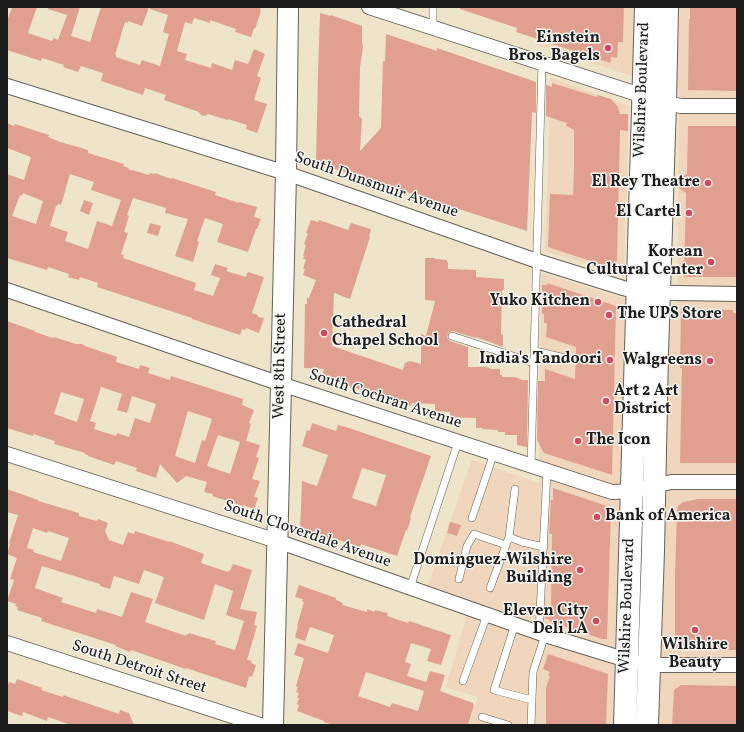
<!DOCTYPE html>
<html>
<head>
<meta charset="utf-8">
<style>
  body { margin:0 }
  #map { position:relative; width:744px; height:732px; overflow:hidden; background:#ede4c9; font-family:Vollkorn,serif }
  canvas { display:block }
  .frame { position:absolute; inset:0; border:8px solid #1c1c1c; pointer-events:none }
</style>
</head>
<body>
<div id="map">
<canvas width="744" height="732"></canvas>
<div class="frame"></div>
</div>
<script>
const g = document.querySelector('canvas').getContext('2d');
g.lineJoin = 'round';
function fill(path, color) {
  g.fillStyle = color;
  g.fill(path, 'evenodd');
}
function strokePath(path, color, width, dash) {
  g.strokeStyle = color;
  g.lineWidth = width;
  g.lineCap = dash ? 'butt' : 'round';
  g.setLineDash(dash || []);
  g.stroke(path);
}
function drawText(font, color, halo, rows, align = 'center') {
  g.font = font + ' Vollkorn,serif';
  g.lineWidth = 3;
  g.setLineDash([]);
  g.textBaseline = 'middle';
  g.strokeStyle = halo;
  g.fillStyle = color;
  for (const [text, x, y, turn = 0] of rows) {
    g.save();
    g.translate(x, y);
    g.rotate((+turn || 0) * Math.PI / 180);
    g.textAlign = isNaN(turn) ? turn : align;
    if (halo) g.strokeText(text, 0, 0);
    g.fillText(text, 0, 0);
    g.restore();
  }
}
fill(new Path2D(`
  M541,7h196v718h-268l9,-28 -32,-10 25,-86 -44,-13 45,-128 67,23 2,-210 136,42 2,-224 -140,-45z
  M551,78l78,28 -5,169 -79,-24z`), '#f0d6bc');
fill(new Path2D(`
  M12,7h25l-9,26 24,8 2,-3 4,2 9,-25 -19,-6v-2h32l-9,29 19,6 11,-35h48l-7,19 -14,-5v2l-3,-1 -10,33h1v2l24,8 2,-5 18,6 9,-32 -6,-2 5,-17 -18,-6v-2h111l-1,3 1,1 -6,18 -1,-1 -3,9 -16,-5 1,-3 -26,-9v3l-16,-5 -2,6 -7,-2 -8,29 10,3 -2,6 26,8 1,-5 20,7 3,-10 13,4 6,-15 11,5 -8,22 4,2 -7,22 13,4 -10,29 -11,-4 1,-4 -19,-6v1l-7,-2 -13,-4 -3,2 -4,-1 -2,-3 -35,-12 2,-5 -21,-7 -2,7 -42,-14 2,-8 -22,-7 -3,6 -15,-5 1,-2 -22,-7 -1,3 -34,-11v-29z
  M460,7h164l-1,35h-5l-1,16 -6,-1 -1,6 -94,-31 1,-4 -57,-19z
  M690,7h47v84l-49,-1 1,-71h1z
  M320,13l11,3v-1l31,11v17l1,4 -3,20 -1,49 3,3 -2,32 21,-23 2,-67h2l1,-27 51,17v-3l99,34v31l-4,-1 -5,119 -211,-68 2,-88z
  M552,83l45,14 1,-2 13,4 7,8 2,7h8v17l-8,-1 -3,130 -3,4 -3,1 -5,1 -58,-19 2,-53 23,1 1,-28v-37l-8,-4 1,-3 -21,-7v-31l6,2z
  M7,123l7,3 1,-2 34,11 -1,2 12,5 28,8v3l36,11 -1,2 6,2 -1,1 21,6 1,-2 5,1v-1l16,6 1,-1 44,14 -1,3 24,8v-1l18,5 -3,10 7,2 -4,10h-1l-8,23 -31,-10 6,-18 -18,-6 -8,23 2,1 -6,20 -18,-6 13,-37 -23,-6 1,-5 -33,-10 -6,17 2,1 -5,16 4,1 -7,21 3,1 -1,3 73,25 -2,7 19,6 7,-18 -9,-3 4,-11 13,4 -2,3 20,6 1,-4h1v-1l16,5 -12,36 6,2v2l6,1 -5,15 -13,-5 -1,2 -3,-1 -2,6 -48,-16v-1l-95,-31 1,-4 -18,-6 -1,3 -11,-3 1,-3 -21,-7 -1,3 -40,-12 1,-32h-1v-52l17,6 7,-23 -24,-9zM70,174l24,8 -3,8 30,10 -9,26 -15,-5 -9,28 -23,-8 3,-9 -18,-6 6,-20h1l1,-2 3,1zM23,193l20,8 -7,23 -24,-8 8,-21 2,1z
  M688,126h49v151h-53l2,-84 -7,-5v-9l8,-5z
  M84,200l9,3 -4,12 -9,-4z
  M311,220l7,2 1,-2 29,10 3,-7 20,6 -2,7 1,1 -20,62 -16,-6 -2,53 71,24 2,-7 5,-2 11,3v-30l5,2 9,-35 -10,-1v-42h10v1l12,1v2h1v7l28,1v7l28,2v11h-2l-1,44 2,1v12l-27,-10v1l-7,-2 -16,-5 -4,1 -2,5 1,2 2,2 18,6v20h18l6,2h8v6h2v2h13l7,3h6l-1,67 -10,-2v-10h-12v-3h-7v-2l-16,-1v-1h-6v-10l-26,-1v-5l-15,-1v-7l-23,-1 -1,3 -89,-29 2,-8 -20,-1 1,-64h2v-6h2l7,-18 -13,-5 2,-6h-2l3,-10h-3l1,-3h-1l3,-11 -2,-1 4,-11h-2z
  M150,223l11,3 -3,10 -11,-3z
  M547,283l69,23 -4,169 -6,-2 -62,-20 -7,-13 1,-59h7v-12l30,10 1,-32 -30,-10 1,-14h-3v-9h-2v-29h5z
  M681,309l52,1v3h4v150h-57l2,-95h-2z
  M7,321l28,10v1l18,6 1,-1 22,7h6l3,2 32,11 -1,5 23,7 1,-4 10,3 -2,5 22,7 1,-4 72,23 -1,6 12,5 -5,13 2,1 -5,17 14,4 -4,12 3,1 -7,21 8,2 -6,16 4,1 -4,11 -11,-4v1l-31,-10 1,-2 -9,-2 3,-10 -21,-6 -9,7 -17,-19 -4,14 -20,-7 1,-3 -21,-7 -2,4 -26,-9v-1l-4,-1 1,-1 -31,-9 1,-3 -22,-7v2l-26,-8zM101,387l21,7 -5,16 10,3 5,-17 24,8 -6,19 -15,-5 -6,19 -12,-4 -1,3 -22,-7 2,-6 -6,-2zM61,392l23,7 -7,23 -23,-8zM188,411l24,8 -7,22 -3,-1 -7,23 -20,-7zM218,435l22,7 -10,32 -23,-8z
  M312,423l24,8 2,-6 11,3 82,28 -21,61 1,1 -4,13 -1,-1 -9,26 -36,-12 -1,3 -30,-10v3l-30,-9 2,-50 15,5 11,-31 -26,-9 5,-16 3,1zM362,468l24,7 -10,31 -24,-8z
  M553,488l54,18 4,3 -4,130h-5l-51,-17 -3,-3h-3v-12h6l1,-73h-3l2,-34h2z
  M7,489l31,11v1l41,12v3l18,5 1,-2 10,4 -3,8 4,9 14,5 5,-13 6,2 1,-3 34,11v-1l35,13 -3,9 27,9 1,-2 1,1 3,-7 19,6 -12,39 17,3 -3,13 3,1 -10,34 5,1 -1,2 5,2 -4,12 -3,-1 -3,12 -60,-20v1l-55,-19 -1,2 -15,-6 1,-1 -75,-24 1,-3 -25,-8 1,-3 -3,-1 1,-2 -9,-3 7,-21 -4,-1 7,-21 -10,-4 3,-10 -1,-1 9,-28 -11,-3zM33,528l14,5 1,-2 21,7 -8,23 -28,-9 1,-2 -7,-2zM42,566l58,18v2l10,3 4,-13 25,8 5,-14 20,7 -9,26 49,17 11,-36 18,7 -7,24 18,6 -9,29 -20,-6 1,-3 -27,-8 -1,2 -2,-1v2l-41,-14 8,-23 -22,-7 -9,25 -25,-8 -1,4 -35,-11 2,-4 -28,-10z
  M698,499h39v151h-55l-6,-1 -1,-5v-68l2,-67 1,-3 5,-4z
  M450,522l11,3 -4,11 -10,-3z
  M299,585l37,13v2l7,3 -1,2 25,7v-3l8,3v-2l13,3 -1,3 21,7 1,-2 42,14 -10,30 -14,-4 4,-12 -20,-6 -6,19 6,2 -4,12 19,6 4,-11 15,4 -5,16 33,12v1l1,1 -6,20h-135l-9,-3v-1l-27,-10 2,-6 -2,-1 2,-6h-2l2,-5 -3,-1 2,-5 -2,-1 8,-28 -10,-3 4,-12 30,10 6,-18 -24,-8 -5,14 -9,-3 -1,-1 3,-11h-1l7,-24h-2l1,-3 -8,-2zM366,672l58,19 -6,20 -26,-8 -2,4 -32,-11z
  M548,654l60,20 -2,51h-60v-37l4,-12 -2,-1 2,-3 -7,-3z
  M17,679l25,9 -1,2 22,7v-2l56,19 1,-4 9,3 5,12h-63l-23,-8 -1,4 -24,-9 -1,4 -15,-5v-24l2,-5 6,2z
  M681,685l56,1v39h-65l2,-35z`), '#e1a08f');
const lane = new Path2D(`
  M433,28v-21
  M452,336l82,27
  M535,351l34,8
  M531,466l11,-403
  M472,518l22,-65
  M509,537l13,5 22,5
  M459,579l8,-33 7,-12 32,11
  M410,588l48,-146
  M490,588l19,-51 6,-48
  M515,624l-21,66 38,10
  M539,633l8,-162
  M463,681l24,-66
  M482,717l26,8
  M531,725l2,-53 12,-37`);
const street = new Path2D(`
  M369,7l296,96 16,3h56
  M7,86l279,87 251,88 86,27 15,4 37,1 62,1
  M7,290l274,94 331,108 20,-1 39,-9h66
  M7,454l270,87 268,94 82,25 22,5h88
  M7,643l253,82`);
const secondary = new Path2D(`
  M273,725l13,-552 2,-166`);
const primary = new Path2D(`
  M625,725l21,-718
  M647,725l6,-174 4,-198 8,-250 2,-96`);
strokePath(lane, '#656259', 8);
strokePath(street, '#656259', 16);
strokePath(secondary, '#656259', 22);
strokePath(primary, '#656259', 24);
strokePath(lane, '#fff', 7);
strokePath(street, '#fff', 14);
strokePath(secondary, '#fff', 20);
strokePath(primary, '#fff', 22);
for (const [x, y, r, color] of [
  [608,48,4,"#d1495b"],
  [708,183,4,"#d1495b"],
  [689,213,4,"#d1495b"],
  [711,262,4,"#d1495b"],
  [598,302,4,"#d1495b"],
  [609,315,4,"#d1495b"],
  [324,333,4,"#d1495b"],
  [610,360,4,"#d1495b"],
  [710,361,4,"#d1495b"],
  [606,401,4,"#d1495b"],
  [578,441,4,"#d1495b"],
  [597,517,4,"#d1495b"],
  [580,570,4,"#d1495b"],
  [596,621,4,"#d1495b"],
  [695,630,4,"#d1495b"]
]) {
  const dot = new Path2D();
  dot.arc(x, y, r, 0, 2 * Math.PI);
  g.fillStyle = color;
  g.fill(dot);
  strokePath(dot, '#f6f6f2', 1.5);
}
drawText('bold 16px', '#1c1c1c', '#f6f6f2', [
  ["Einstein",600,39],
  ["Bros. Bagels",600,57],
  ["El Rey Theatre",700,183],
  ["El Cartel",681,213],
  ["Korean",703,253],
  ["Cultural Center",703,271],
  ["Yuko Kitchen",590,302],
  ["The UPS Store",617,315,"left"],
  ["Cathedral",332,324,"left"],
  ["Chapel School",332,342,"left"],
  ["India's Tandoori",602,360],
  ["Walgreens",702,361],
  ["Art 2 Art",614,392,"left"],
  ["District",614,410,"left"],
  ["The Icon",586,441,"left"],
  ["Bank of America",605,517,"left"],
  ["Dominguez-Wilshire",572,561],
  ["Building",572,579],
  ["Eleven City",588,612],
  ["Deli LA",588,630],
  ["Wilshire",695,646,"center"],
  ["Beauty",695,664,"center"]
], 'right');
drawText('16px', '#1c1c1c', '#f6f6f2', [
  ["Wilshire Boulevard",643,90,-88],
  ["South Dunsmuir Avenue",376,186,19],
  ["West 8th Street",281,366,-89],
  ["South Cochran Avenue",385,400,18],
  ["South Cloverdale Avenue",307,535,19],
  ["Wilshire Boulevard",628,606,-88],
  ["South Detroit Street",139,668,18]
]);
</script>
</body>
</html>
